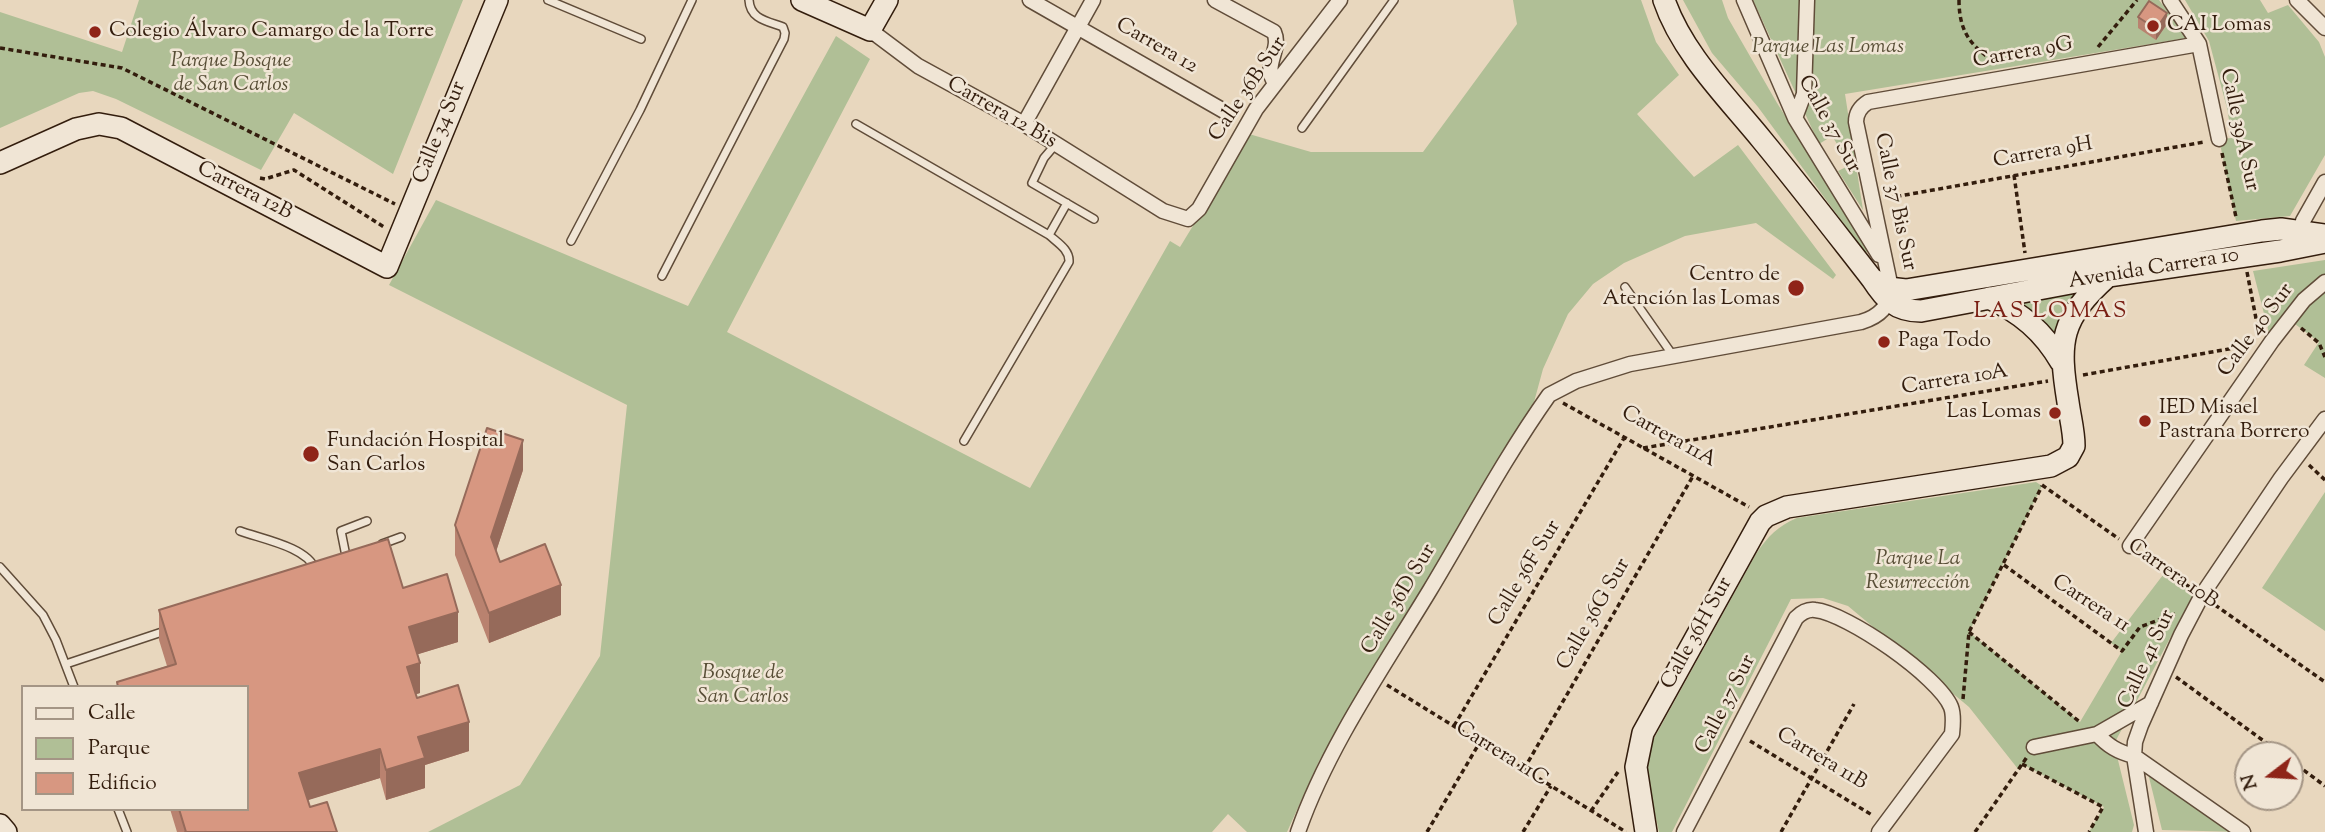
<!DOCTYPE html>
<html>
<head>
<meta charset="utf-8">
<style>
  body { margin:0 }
  #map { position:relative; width:2325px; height:832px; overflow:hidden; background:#e8d7be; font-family:"Sorts Mill Goudy",serif }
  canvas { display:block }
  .legend { position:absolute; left:21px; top:685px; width:228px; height:126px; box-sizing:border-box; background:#f0e5d5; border:2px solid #a49585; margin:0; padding:9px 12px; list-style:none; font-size:21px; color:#331d0d }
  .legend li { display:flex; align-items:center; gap:14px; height:35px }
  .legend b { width:35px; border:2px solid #a49585 }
  .north { position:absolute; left:2234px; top:741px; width:70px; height:70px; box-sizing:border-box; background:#f0e5d5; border:2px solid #a49585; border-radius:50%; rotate:253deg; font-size:19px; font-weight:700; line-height:28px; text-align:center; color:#331d0d }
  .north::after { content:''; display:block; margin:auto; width:24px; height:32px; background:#8f2418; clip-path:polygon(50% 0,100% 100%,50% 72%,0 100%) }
</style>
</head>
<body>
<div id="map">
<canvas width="2325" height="832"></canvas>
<ul class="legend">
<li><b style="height:9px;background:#f0e5d5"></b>Calle</li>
<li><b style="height:19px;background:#b0bf96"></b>Parque</li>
<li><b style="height:19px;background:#d79781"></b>Edificio</li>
</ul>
<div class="north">N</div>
</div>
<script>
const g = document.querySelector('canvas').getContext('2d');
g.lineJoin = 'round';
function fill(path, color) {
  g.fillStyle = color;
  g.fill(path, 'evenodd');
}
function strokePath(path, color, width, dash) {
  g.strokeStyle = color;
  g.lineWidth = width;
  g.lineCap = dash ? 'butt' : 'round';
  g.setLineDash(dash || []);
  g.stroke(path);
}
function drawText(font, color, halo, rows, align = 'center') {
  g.font = font + ' "Sorts Mill Goudy",serif';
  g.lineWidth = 5;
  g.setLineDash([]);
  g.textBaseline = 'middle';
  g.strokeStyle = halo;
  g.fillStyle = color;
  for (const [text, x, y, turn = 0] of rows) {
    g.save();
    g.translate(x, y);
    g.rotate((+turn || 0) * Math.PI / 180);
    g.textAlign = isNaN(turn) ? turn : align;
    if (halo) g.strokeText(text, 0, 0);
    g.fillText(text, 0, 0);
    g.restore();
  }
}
fill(new Path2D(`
  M139,0h324l-70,174 -99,-61 -33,57 -145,-71 -23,-8 -14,2 -79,35v-116l122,40z
  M1513,0h128l15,42 23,33 -42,39 57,63 44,-32 98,130 -3,4 -77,-56 -71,13 -61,27 -31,21 -25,30 -25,55 -9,33 -215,359 -32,71h-40l-19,-18 -16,18h-784l92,-47 80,-129 27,-251 -238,-120 47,-85 252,106 148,-270 34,23 -143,273 303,156 140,-247 10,6 69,-113 62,18h112l94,-128z
  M1683,0h39l6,18 49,85 93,147 -5,3 -107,-146 -46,-54z
  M1753,0h406l28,38 -342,56 18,116 -25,-39 12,-6 -18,-29 -13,8z
  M2185,0h75l8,13 20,-8 31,37 6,15v98l-35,61 -54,5 -17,-82 13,-1 -5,-30 -18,-67z
  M2325,260v118l-21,-13 15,-23 -36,-27 -14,18 -16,-62z
  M2086,289l-28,57 -40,-42z
  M2036,482l6,4 -73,146 111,90 42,-71 -11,-8 55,-72 29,20 -81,153 20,81 -2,7h-43l15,-25 -82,-43 -4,5 -49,-62 -121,-101 -25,-8 -32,1 -119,233h-13l-15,-69 3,-12 109,-197c12,-18 22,-28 41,-36z
  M2325,492v139l-63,-43z
  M2146,765l97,67 -81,-2z`), '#b0bf96');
const lane = new Path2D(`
  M548,0l93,39
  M856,124l193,111c9,8 21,15 20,27l-105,179
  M1302,128l92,-128
  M1055,145l-11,13 -12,25 62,36
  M1049,235l18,-32
  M571,241l69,-131 52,-110
  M662,276l122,-237 1,-6 -2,-6c-16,-6 -33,-8 -34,-27
  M1625,287l49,70
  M240,531c22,8 67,16 75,38
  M382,544l19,-7
  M346,556l-5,-25 26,-10
  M0,567l43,48 13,25 18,47
  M66,664l102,-34
  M118,809l9,23`);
const street = new Path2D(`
  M1030,0l194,111
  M1215,0l59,32c8,18 -12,33 1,51
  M1744,0l51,118 84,137
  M2170,0l29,44 20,95
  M2297,0l28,28
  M870,30l48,36 106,58 139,87 25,8 11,-10 57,-100 84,-109
  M1795,118l9,-24 3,-94
  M1024,124l69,-124
  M2299,240l4,-19 22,-39
  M2130,546l142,-205 32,-41 21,-18
  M2097,734c11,12 21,18 37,22l109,76
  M2034,747l63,-13 54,-31
  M1298,832c29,-84 86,-166 132,-242 39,-65 75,-133 119,-195l27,-14 54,-17 231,-42c17,-5 29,-15 30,-34l-35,-166c0,-9 4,-15 12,-20l331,-58
  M1684,832l112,-214c5,-5 11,-9 19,-8 32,3 124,67 136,97 3,8 2,18 1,27l-73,98
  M2146,832l-12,-76 1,-14 6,-17 40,-90 21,-40 79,-117 44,-59`);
const secondary = new Path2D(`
  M802,0l68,30 17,-30
  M1664,0c18,53 63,97 98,140 38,46 74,93 110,139 13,20 23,32 49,32l187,-35 172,-25 45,-9
  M0,163l76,-34 23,-5 22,4 266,139 110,-267
  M1872,279l16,9 18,2 356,-59 19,-2 44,6
  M1989,298c32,15 54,33 72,64
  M0,825l6,7
  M1646,832l-10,-65 7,-34 117,-211 6,-6 21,-9 264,-41 17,-9 6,-11c0,-15 -4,-29 -6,-44 -10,-61 -8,-83 40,-126`);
strokePath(lane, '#604c39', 10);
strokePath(street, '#604c39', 17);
strokePath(secondary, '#331d0d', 24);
strokePath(new Path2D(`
  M1959,0c0,32 12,47 38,63
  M2098,47l39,-47
  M0,48l122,20 273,136
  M2222,153l14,64
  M2014,175l11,78
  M260,178l5,1 29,-9 90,57
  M1888,198l316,-56
  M2247,272l12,62
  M2301,328l18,15 6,14
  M2083,375l168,-30
  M1563,403l186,104
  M1643,448l405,-67
  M2309,465l16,15
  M2042,485l77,54
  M2143,555l48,33
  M2004,565l118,86 18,-24 35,-13
  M2215,605l110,77
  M1969,632l112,91
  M2176,677l107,78
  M1387,685l239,147
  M1963,699l6,-67 73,-146
  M1454,726l170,-288
  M1750,741l122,74
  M2290,760l35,26
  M2022,764l81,43 -14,25
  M1524,769l169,-293
  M1591,811l27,-39
  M1427,832l53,-90
  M1523,832l28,-46
  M1781,832l73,-128
  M1975,832l52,-75`), '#331d0d', 3.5, [5, 3.5]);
strokePath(lane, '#f0e5d5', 7);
strokePath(street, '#f0e5d5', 14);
strokePath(secondary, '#f0e5d5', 21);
fill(new Path2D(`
  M2138,17l29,7 -11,16 -18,-12z
  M523,470l-27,81 4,11 61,53 -72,28 -34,-88v-30z
  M403,588l55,54 -40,12 2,39 -4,1 1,4 52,53 -44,14v23l-39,12 -6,-22 -73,22 3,7 27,25h-160l-7,-23h77v-122h-130v-5l50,-16 -8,-26v-30z`), '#b9826f');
fill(new Path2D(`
  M2167,13v11l-11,16v-11z
  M523,440v30l-32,97v-30z
  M561,585v30l-72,28v-30z
  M458,612v30l-49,15v-30z
  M420,663v30l-13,4v-30z
  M469,722v29l-44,14v23l-39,12v-30l32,-33z
  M380,749v29l-81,25v-30z`), '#966a5a');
const building = new Path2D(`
  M2149,1l18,12 -11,16 -18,-12z
  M487,428l36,12 -32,97 9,25 45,-18 16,41 -72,28 -34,-88z
  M388,539l15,49 44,-14 11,38 -49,15 11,36 -13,4 10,31 41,-13 11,37 -51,15 7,21 -39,12 -6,-21 -81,24 11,34 17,-5 10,30h-152h1l-7,-23h68v-122h-129l-1,-5 59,-18 -17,-54z`);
fill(building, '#d79781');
strokePath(building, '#966a5a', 2);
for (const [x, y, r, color] of [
  [2153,26,7,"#8f2418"],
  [95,32,7,"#8f2418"],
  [1796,288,9,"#8f2418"],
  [1884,342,7,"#8f2418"],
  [2055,413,7,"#8f2418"],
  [2145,421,7,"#8f2418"],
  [311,454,9,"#8f2418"]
]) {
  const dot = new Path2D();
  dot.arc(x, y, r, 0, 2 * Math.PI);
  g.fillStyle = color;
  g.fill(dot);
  strokePath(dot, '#f0e5d5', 2.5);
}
drawText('21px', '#331d0d', '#f0e5d5', [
  ["CAI Lomas",2167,26],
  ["Colegio Álvaro Camargo de la Torre",109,32],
  ["Centro de",1780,276,"right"],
  ["Atención las Lomas",1780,300,"right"],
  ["Paga Todo",1898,342],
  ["IED Misael",2159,409],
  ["Pastrana Borrero",2159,433],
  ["Las Lomas",2041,413,"right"],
  ["Fundación Hospital",327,442],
  ["San Carlos",327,466]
], 'left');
drawText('21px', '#331d0d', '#f0e5d5', [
  ["Carrera 12",1156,47,30],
  ["Carrera 9G",2023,54,-10],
  ["Calle 36B Sur",1249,90,-56],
  ["Carrera 12 Bis",1001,114,30],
  ["Calle 37 Sur",1828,125,61],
  ["Calle 39A Sur",2238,130,78],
  ["Calle 34 Sur",441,133,-68],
  ["Carrera 9H",2043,154,-10],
  ["Carrera 12B",244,192,27],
  ["Calle 37 Bis Sur",1894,202,78],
  ["Avenida Carrera 10",2154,270,-9],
  ["Calle 40 Sur",2257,331,-53],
  ["Carrera 10A",1955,381,-9],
  ["Carrera 11A",1668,438,29],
  ["Calle 36F Sur",1526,574,-59],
  ["Carrera 10B",2172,575,35],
  ["Calle 36D Sur",1400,600,-59],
  ["Carrera 11",2090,605,33],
  ["Calle 36G Sur",1595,615,-60],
  ["Calle 36H Sur",1698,634,-61],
  ["Calle 41 Sur",2148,660,-65],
  ["Calle 37 Sur",1727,705,-63],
  ["Carrera 11C",1501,755,32],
  ["Carrera 11B",1821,760,31]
]);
drawText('italic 21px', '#584e36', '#f0e5d5', [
  ["Parque Las Lomas",1828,48],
  ["Parque Bosque",231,62],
  ["de San Carlos",231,86],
  ["Parque La",1918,560],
  ["Resurrección",1918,584],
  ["Bosque de",743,674],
  ["San Carlos",743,698]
]);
g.letterSpacing = '2px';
drawText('23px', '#7a1f14', '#f0e5d5', [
  ["LAS LOMAS",2051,313]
]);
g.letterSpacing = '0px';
</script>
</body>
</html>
